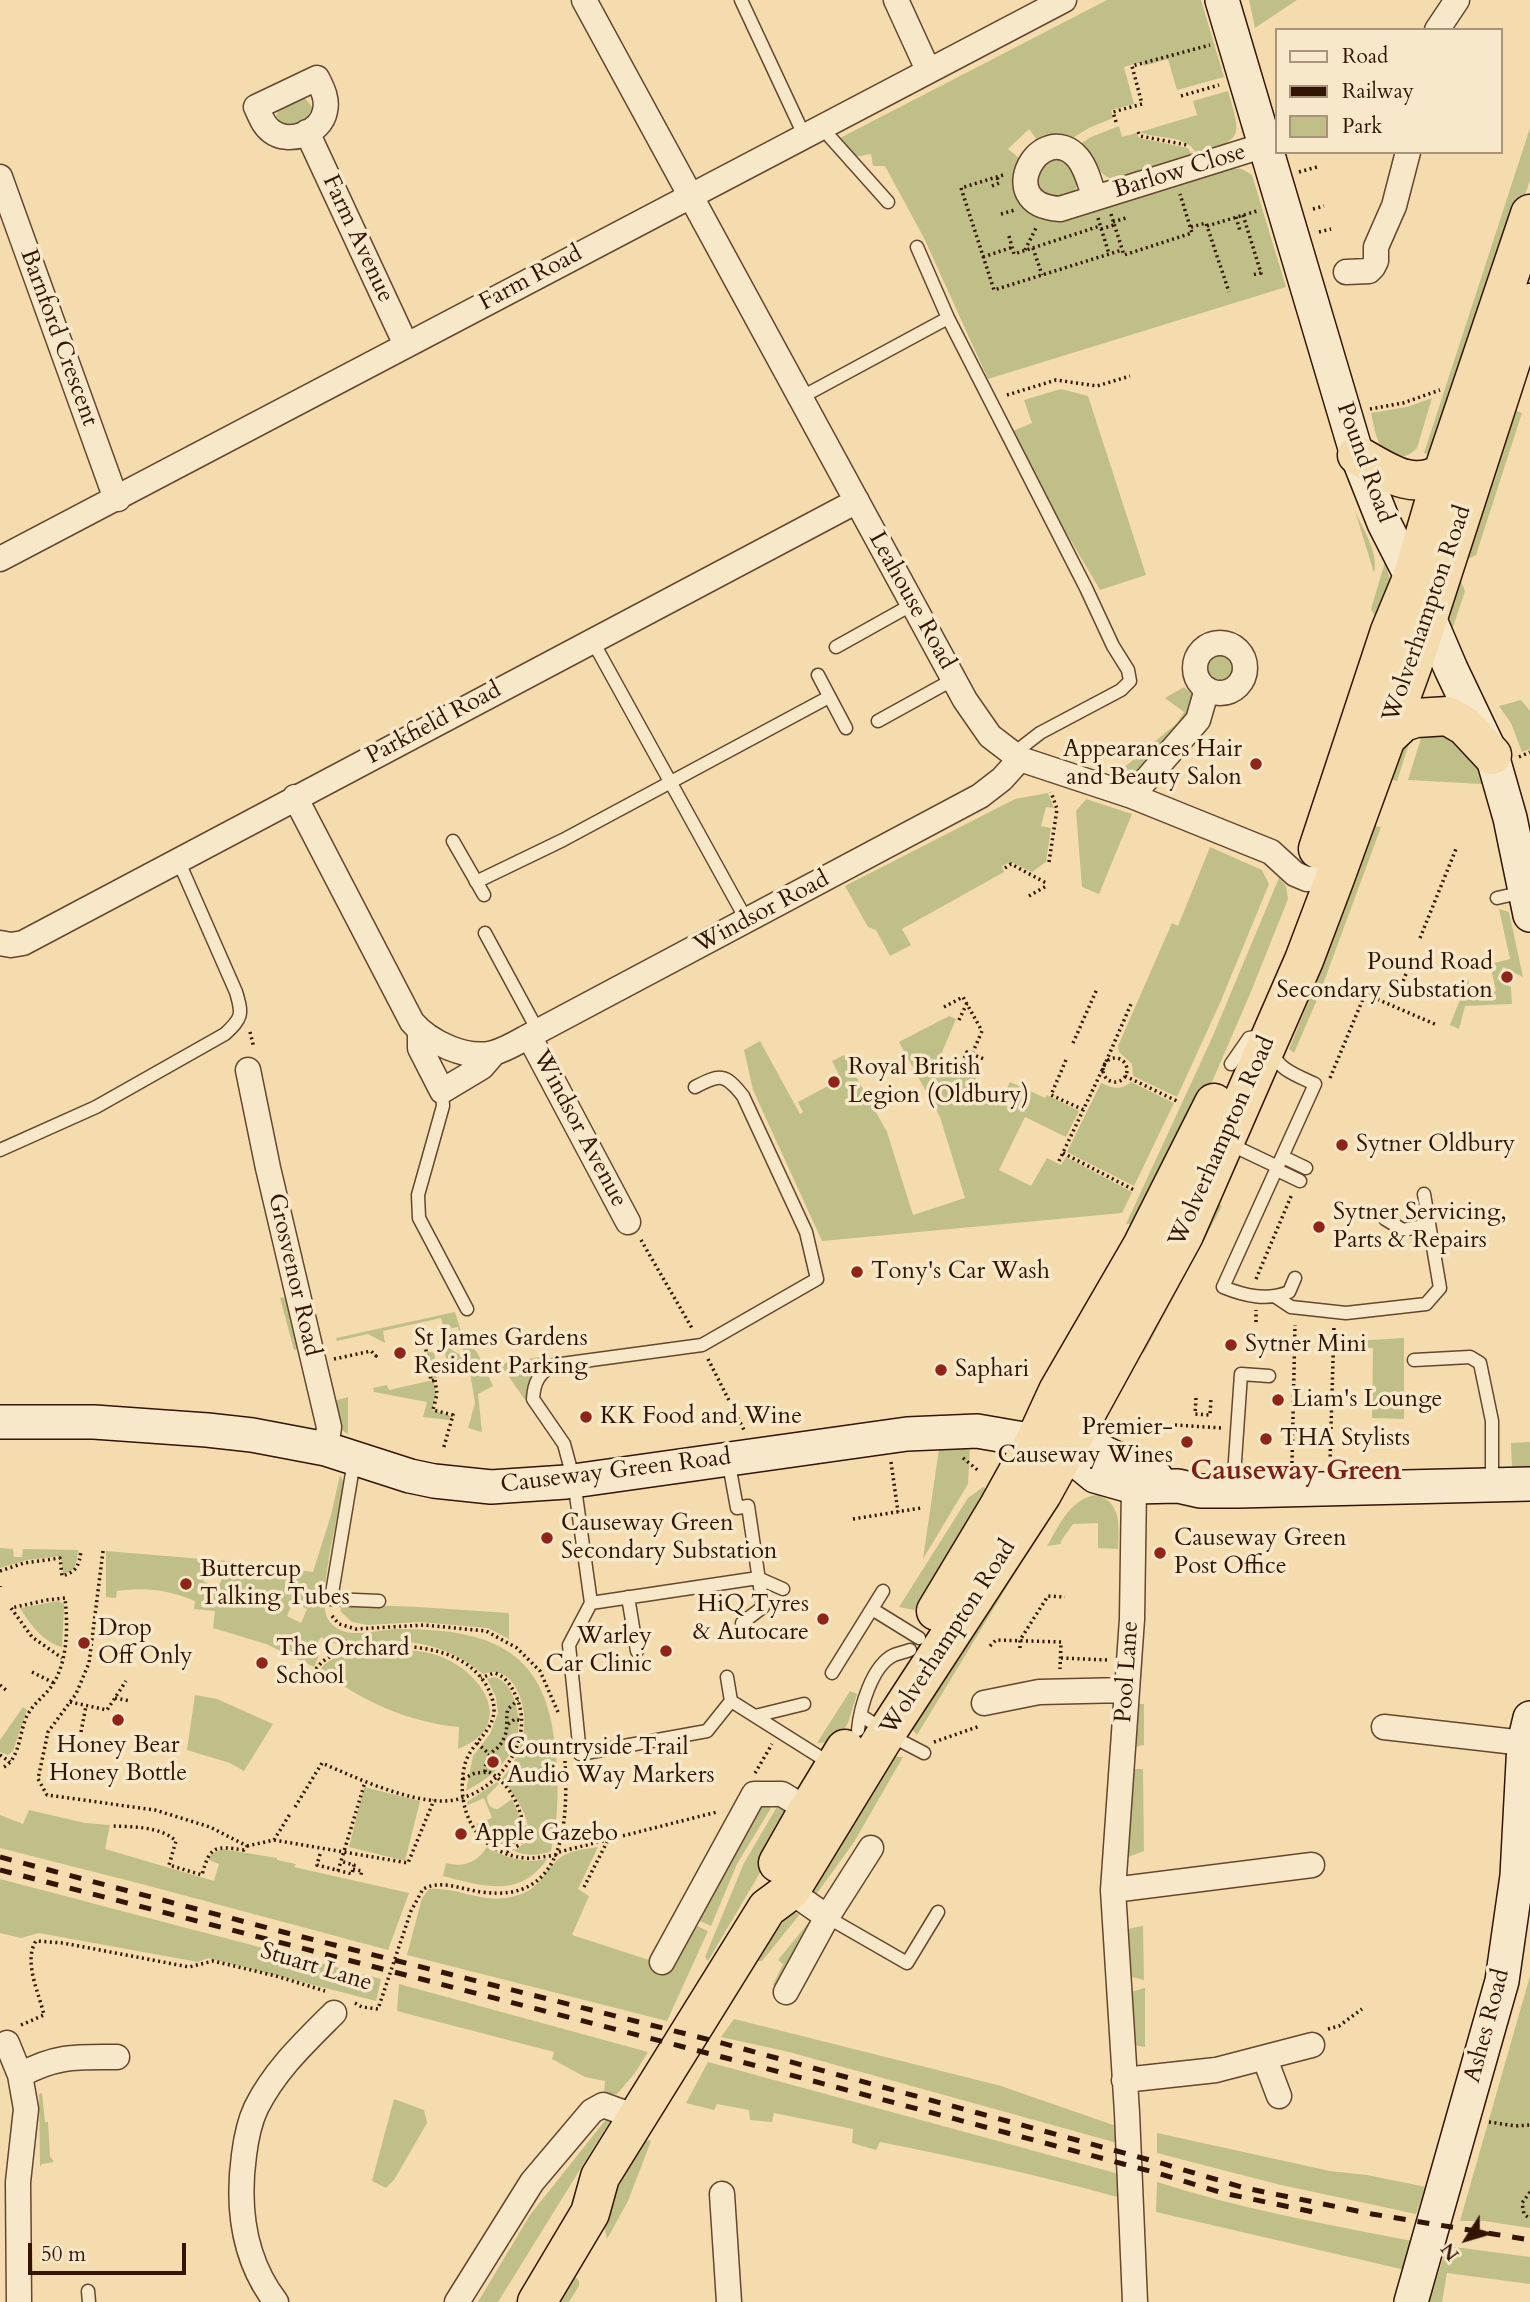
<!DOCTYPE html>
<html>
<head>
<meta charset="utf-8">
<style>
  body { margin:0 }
  #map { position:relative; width:1530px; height:2302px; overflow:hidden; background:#f5dcae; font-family:Cardo,serif }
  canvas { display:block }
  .legend { position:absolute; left:1275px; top:28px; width:228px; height:126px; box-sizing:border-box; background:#f8e8ca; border:2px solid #a9947b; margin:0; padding:9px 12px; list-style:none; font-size:21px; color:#321504 }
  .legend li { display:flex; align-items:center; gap:14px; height:35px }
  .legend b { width:35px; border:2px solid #a9947b }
  .north { position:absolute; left:1432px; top:2204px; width:70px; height:70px; -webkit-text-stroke:5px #f8e8ca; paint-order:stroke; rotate:233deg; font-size:19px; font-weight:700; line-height:28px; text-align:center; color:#321504 }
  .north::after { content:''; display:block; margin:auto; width:24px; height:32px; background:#321504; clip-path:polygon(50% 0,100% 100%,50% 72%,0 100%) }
  .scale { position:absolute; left:28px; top:2243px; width:158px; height:32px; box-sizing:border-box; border:4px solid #321504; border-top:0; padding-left:9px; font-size:21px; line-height:24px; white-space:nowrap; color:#321504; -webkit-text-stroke:5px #f8e8ca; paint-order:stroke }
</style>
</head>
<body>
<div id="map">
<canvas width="1530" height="2302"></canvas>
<ul class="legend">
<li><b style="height:9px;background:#f8e8ca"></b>Road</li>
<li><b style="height:9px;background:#321504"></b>Railway</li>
<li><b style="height:19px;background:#c0bf88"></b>Park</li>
</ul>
<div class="north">N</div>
<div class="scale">50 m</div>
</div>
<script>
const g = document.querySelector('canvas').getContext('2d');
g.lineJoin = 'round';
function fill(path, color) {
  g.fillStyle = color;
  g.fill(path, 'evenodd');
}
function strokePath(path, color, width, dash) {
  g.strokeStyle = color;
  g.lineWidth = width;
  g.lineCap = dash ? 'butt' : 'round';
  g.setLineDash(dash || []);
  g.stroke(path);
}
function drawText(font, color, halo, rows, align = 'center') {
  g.font = font + ' Cardo,serif';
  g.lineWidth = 7;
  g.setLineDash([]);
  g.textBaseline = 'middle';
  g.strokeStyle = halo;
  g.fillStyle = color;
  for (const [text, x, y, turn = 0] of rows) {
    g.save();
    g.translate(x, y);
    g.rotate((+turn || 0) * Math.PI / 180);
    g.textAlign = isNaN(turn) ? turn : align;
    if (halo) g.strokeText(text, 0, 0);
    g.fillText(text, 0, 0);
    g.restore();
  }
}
fill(new Path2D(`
  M1107,0h94l23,77 -47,13 -9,-31 -24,7 -2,-4 -18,5 10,37 -23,6 2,8 -24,10 -18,11 -25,-2 -9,3 -8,-11 -21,20 11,9c-12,29 7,63 40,63l172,-53 11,1 10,6 34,112 -298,92 -64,-141 -39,-72h-12l-2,-12 -16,3 -15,-19z
  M1249,0h48l-42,28z
  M1228,91c13,46 17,48 -32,63 -7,-20 -40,-14 -56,-22l57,-17 -4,-14z
  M305,98l7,9v7l-13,12 -18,-2 -5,-8 3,-7z
  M1119,126l3,11 14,-4 3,5 49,10 4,7 -75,24c-22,0 -21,-24 -37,-35l11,-7z
  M1530,128v52l-91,278 -15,-5z
  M1062,156l17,23 -5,15 -5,5 -29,-2 -5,-30z
  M1061,389l27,7 58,179 -46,15 -36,-61 -51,-98 19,-8 -8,-23z
  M1432,398l-15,50c-6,6 -12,10 -21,8 -20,-5 -21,-26 -25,-43l36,-6z
  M1514,410l8,3 -46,142 -12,6z
  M1355,511c8,18 24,42 19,62z
  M1385,562l7,25 -16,31 -5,-9z
  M1459,576l6,15 -13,39 -5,-17z
  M1207 669a14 14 0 1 1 28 0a14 14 0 1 1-28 0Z
  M1184,687l9,8 2,13 -57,70 -17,-8 56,-47 7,-11 -19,-14z
  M1521,700l9,11v38l-8,3 -11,-29 -12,-17z
  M1414,728l-17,53 -14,-3z
  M1447,733l29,31 6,20 -74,-4 14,-45z
  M1048,793l6,15 -8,-1 -5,19 10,2 -5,34 -14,10 -21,-10 -9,4 2,6 -102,57 9,16 -21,11 -14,-26 -8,-3 -23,-41 170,-87z
  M1086,799l46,15 -33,80 -17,-7 -6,-76z
  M1368,825l13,2 -62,168 -25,58 -5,-4 23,-56z
  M1210,847l52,23 7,14 -49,119 -43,94 -44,-21 -1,-12 -13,-12 -1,-6 54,-123 6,3z
  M1279,878l7,8 2,13 -38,95 -41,95 -66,134 -17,1 86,-186z
  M1499,909l10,3 14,65 -20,-10 -6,12 14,8 1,17 -47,2 -6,23 -9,-4 18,-46 5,18 23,-6 -6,-27 20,-5z
  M949,1016l7,3 -20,47 18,8 5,-11 19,9 -4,12 29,13 7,-15 35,16 2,-3 32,16 -13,26 -41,-20 -26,53 32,16 16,-28 14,7 5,-8 66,35 -10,21 -300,28 -69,-151 -9,-40 16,-9 40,73 3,-2 -5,-10 43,-23 -9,-18 12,-6 43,77 26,83 52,-17 -25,-81 -41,-75z
  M1131,1082l43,21 -40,83 -67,-34 34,-69c12,5 19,8 30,-1z
  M1217,1203l5,3 -78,147 -6,-4z
  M287,1297l11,52 -4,1 -14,-52z
  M455,1312l9,29 13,11 16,34 -15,8 4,38 -14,-4 7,-25 -7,-42 -33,5 2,12 -5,1 -5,-28 7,2 2,11 10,-2 -1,-10 4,-4 16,10 -7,-31 -14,3 -3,-12 -58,13 2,12 -17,-9 -31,7 -1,-3z
  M1404,1338v81l-32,-1 1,-70 -37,-1v-5z
  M545,1356v5l-12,16 -8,23 -25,-36z
  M429,1381l5,1 2,12 -4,16 19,6 -2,4 -26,-3 4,-15 -53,-10 -1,-4 14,-3 2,5z
  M348,1397v37c-12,-5 -12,-22 -14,-33z
  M1530,1442v26l-18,1 -1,-26z
  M970,1447l-2,37 -45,75 16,-110z
  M340,1475l4,8c-4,27 -28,115 -16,136 14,24 48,10 69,10 89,0 148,17 158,116 4,34 4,72 -4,106 -11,5 -26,5 -37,0l12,-9c8,-25 -12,-45 -24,-64 13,-14 20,-31 22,-50 3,-24 -11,-66 -41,-54 -29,-24 -60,-34 -98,-33 -26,1 -39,11 -64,-4l-6,10 4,8 -5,12 -48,-23 -53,-16 2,-17 -21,-2 1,-8c-26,-11 -50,-14 -78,-10l-1,7 -10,-1v-46l132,11 75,10 18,-57zM210,1568l14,6 -6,14 -15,-7zM293,1602l14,7 -6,14 -14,-7z
  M983,1487l3,2 -72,121 -15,-3 69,-109z
  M1097,1495c25,7 22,33 21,54l-20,-1v-25l-25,1 -12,17v3l-14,2c12,-20 23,-48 50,-51z
  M1046,1522l-129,213 -11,-12z
  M0,1548l13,1 1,8h8l1,-8 55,1c-1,12 -2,22 -15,24l-2,-18 -34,4 -27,8z
  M58,1601l6,3v6l-2,37c-19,-5 -32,-23 -42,-39z
  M340,1604l79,3 90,6v26l-21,-11 -68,-6 -53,3 -15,-3 -11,-10z
  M390,1650c18,0 36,0 54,8 42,18 71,69 14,91l1,-22c-52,-5 -97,-26 -139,-57 13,-20 48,-18 70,-20z
  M495,1677c11,4 17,14 20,25 14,43 -14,70 -49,89l7,-35 17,-22 8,-21 -2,-16 -9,-18z
  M850,1691l7,3 -9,29 -12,19 -19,1z
  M195,1695l22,4 56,25 -29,47 -14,-8 -43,-13z
  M1136,1704h8v41l-10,2z
  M23,1707l4,3 -14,41 -5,4 -8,-3v-12z
  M886,1756l17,1 -49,85 -39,54 -8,-12z
  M1133,1769h10l1,82 -16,6z
  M497,1782l2,2 -12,12c0,7 3,13 11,13l14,-10c7,16 17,36 1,47l-13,-2 8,-15 -8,-3 -5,17 -10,-7 -9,-12 16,-6 -8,-20 -16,7 -1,-3z
  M364,1787l56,14 -15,60 -56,-14z
  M781,1800l16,10 -89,151 -3,-4 39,-94z
  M765,1801l6,7 -34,56 -26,62 -18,-8 55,-95z
  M29,1810l56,13 25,2 -5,24 109,32 5,-17 -10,-4 2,-6 11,-5 55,9v2l19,4 -2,3 115,26 -21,57 -250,-67 -138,-35v-33l23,9z
  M487,1847c19,11 37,17 60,12 -27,40 -65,27 -104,17l3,-13c18,5 31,-1 41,-16z
  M598,1847l-20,42 11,7 -17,39 77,25 21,3 21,-40 17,8 -41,90 -260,-66 15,-57 7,-9c28,-2 54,15 82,8 32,-7 29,-24 50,-40 10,-7 25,-8 37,-10z
  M0,1879l381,100 -5,22 -168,-43 -10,4 -159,-29 -18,5 -21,-5z
  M790,1912l10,2 -38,47h-6z
  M813,1917l-31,71 -9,-3 10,-21 -5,-4z
  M1143,1926l1,54 -16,-4 -1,-47z
  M1530,1976v252l-46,-7h-24z
  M399,1984l249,68 -13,21 -18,21h-13l1,-13 -20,-4 -33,-18 2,-7 -157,-41z
  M1145,1988v59l-12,-2 -3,-53z
  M734,2019l267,67 118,41 2,17 -332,-92 -68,-15z
  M708,2062l411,112 -2,23c-78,-22 -157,-39 -237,-55l-4,8 -24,-7 1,-14 -79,-16 -2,9 -22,-2 -1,-10 -32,-6 -3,6 -28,-7z
  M42,2093l3,29h3l2,34 4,6 -12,2 -2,3 -1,-73z
  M394,2099l30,11 3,13 -33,57 -8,8 -14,-7z
  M607,2118h5l-114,184h-20l52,-87z
  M1157,2133l173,38 37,4 59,12 -10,27 -139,-30 -120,-31z
  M650,2140l1,1 -23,60 -21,38 -5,-23 41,-74z
  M1157,2182c83,27 169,42 255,59l-7,29 -249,-58z
  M1447,2246l83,11v27l-83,-11 -5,29h-13z
  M573,2274l6,7v5l-10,16h-18z`), '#c0bf88');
const lane = new Path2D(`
  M741,0l63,135
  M824,125l6,12 58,65
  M917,247l31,71 138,270 27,58 15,24 2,11 -9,9 -81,43 -27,21
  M800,398l148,-80
  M592,640l155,281
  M836,647l77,-43
  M818,675l28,53
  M878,721l76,-42
  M453,841l31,54
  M476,882l87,-42 266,-143
  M1497,898l27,-6
  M485,933l53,98
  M1272,1050c4,19 26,26 43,34l-92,203c22,9 44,14 66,5l6,-14
  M1231,1064l18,-26 15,-3
  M695,1087c25,-13 30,-14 48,9l63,136 11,47 -115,66 -148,20c-15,8 -20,17 -21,34l31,45 10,37 17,122 167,-25 25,11
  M442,1091l1,15 -25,89 1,23 48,91
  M1238,1148l40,19
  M0,1150l96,-43 129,-73c17,-16 18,-19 11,-42l-58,-132
  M1283,1157l23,11
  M1277,1170l23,11
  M1385,1219l18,11 26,-5
  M1276,1297l15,10 55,6 80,-9 14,-16 -16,-94
  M1414,1360l56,-3 10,6 12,58v62
  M728,1459l9,49 11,-2 15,101 -21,16
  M354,1461l-23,138 48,2
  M1233,1490l8,-116 28,2
  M628,1597l9,54
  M591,1603l-22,42 11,109 127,-23 24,-30
  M872,1609l47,29
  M832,1673l51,-82
  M727,1677l4,24 100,63
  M755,1716l49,-12
  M865,1718l34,22 25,13
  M858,1730c2,-22 14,-65 36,-75 5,-2 11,-3 16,-5
  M827,1917l80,46 31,-51
  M88,2291l1,11`);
const street = new Path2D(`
  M584,0l381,700 25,36 30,23 112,37 139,56 24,22 12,5 28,-1 -2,-10
  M896,0l32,70
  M1437,30l20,-30
  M317,78c5,10 11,21 8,33 -4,22 -36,34 -54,20 -8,-6 -11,-16 -15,-24z
  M307,132l99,213
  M0,177l112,311 6,11
  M1095,198c-5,-13 -8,-29 -17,-40 -36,-42 -88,47 -18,51l205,-64
  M1346,272l23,-1 4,-4 3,-6v-14l18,-41 14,-54
  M0,559l1064,-559
  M1195 668a25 25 0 1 1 50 0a25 25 0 1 1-50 0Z
  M1132,796l66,-76 9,-31
  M295,797l117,225c17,20 54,38 81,31 12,-3 25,-11 36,-17l451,-240 22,-17 18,-20
  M0,943l11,2 12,-2 834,-442
  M420,1031v17l22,43 40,-24 12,-14
  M529,1036l99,186
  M248,1070l20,98 61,259 -3,22
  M1125,1473l9,14 -2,132 -19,271 14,223 8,189
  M984,1703l55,-11 87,-2
  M1384,1727l140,16
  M1113,1890l199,-25
  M790,1891l37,26
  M662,1962l92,-168h28l26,16
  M786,1992l41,-75 44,-69
  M7,2043l13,32
  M1265,2059l14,37
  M1124,2080l92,-10 96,-25
  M722,2194l7,108
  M19,2302l-1,-120 8,-73 -6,-34c37,-20 57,-18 97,-18
  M276,2302c-33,-43 -39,-95 -32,-147 2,-16 5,-32 12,-47 19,-38 48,-65 78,-95
  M457,2302l75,-120 60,-71 11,-6 33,12`);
const secondary = new Path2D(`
  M1222,0l135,455 27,68 28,55 39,91 41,86 18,63 20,97
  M0,1422h94l113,8 45,5 74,14 84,27 24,5 57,6 75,-5 341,-48 70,-3 58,10 31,11 29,24 39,11 44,-1 22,5h38l292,-7
  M1066,1452l26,-5 64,30
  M1411,2302l91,-321 15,-105 7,-133 6,-25`);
const highway = new Path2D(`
  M1357,455c27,15 56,38 86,17
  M1386,738l17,-16 13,-4 32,-2 17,10 27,29
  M1318,849l72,-218 22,-53 31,-106 87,-258
  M936,1611l63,-105 36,-65 23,-50 84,-145 72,-143
  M778,1863l30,-53 37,-61
  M537,2302l53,-89 10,-36 167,-269 23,-17 97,-159 155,-238 142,-259 120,-275 31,-82 78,-214 117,-361`);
strokePath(lane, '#63472e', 15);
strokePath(street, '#63472e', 27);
strokePath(secondary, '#321504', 36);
strokePath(highway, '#321504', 41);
strokePath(new Path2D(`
  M1181,96l38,-11
  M1116,122l-3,-10 29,-8 -10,-38 78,-21
  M1138,132l2,4 47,9
  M1299,172l18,-5
  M1003,175l-42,13 33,102 128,-40
  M992,186l7,-3 -2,-6
  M1313,209l11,-3
  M1001,214l14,-4
  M1111,214l13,41 68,-22 -12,-39
  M1243,215l18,58 -9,2
  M1236,217l4,14
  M1098,218l11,36
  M1113,222l13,-4
  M1207,226l50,-15
  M1191,227l15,-4 23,69
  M1101,229l13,-4
  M1319,232l12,-3
  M1009,236l5,18 86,-28
  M1033,248l9,27
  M1025,250l12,-24
  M983,257l30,-10
  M1007,395l49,-15 41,6 33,-10
  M1370,409l33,-6 37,-13
  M1519,757l11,-5
  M1049,862l8,-53 -6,-17
  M1005,868l6,-4 37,20
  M1029,896l19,-11
  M1420,938l36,-89
  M1401,986l12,-29
  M944,1007l19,-10 19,34 -10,23
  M959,1020l8,-17
  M250,1032l4,16
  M1073,1043l24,-54
  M1103 1070a12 12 0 1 1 24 0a12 12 0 1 1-24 0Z
  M1066,1060l-15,35 33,15
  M980,1069l-17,-8 4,-9 17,7
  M1125,1076l54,26
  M1330,1078l35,-84 72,31
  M1063,1153l73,38
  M1059,1161l46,-97 26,-60
  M641,1240l52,90
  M1256,1279l36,-85
  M1256,1322v-12
  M425,1344l6,37 4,-1
  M334,1359l37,-8 5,5 -3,1
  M708,1359l36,71
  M435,1380l2,14 -4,16 20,5 -10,35
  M1196,1398l-1,16 15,1 1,-17
  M1175,1425l47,3
  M963,1458l17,14
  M891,1462l7,50
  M1330,1462l4,-136
  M1292,1463l3,-138
  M853,1519l68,-11
  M103,1551l-14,112 -13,31 -28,38 -10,47 9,16 108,15 55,17 37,19 -3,4c-29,-4 -34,-5 -42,25l-33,-10 7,-24c-16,-15 -43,-14 -64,-15
  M0,1571l24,-8 36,-5 2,18c15,-4 17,-11 19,-25
  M0,1586v1
  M332,1616l7,8 17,5 68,-4 62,6 31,17 23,23 18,41
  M990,1646l6,-6 65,2 -1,27
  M1020,1648v-8l28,-44 17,1
  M1061,1658l47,2
  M316,1669c13,-17 27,-17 47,-20 44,-7 112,-3 129,49 10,30 -20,41 -27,66 -11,45 11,89 60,94 10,1 21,-2 32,-3
  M32,1672l22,11
  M0,1685l6,5
  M115,1698l15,3
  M70,1702l37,8 19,-29
  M508,1724l7,-5 7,2
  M81,1732l5,-26
  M934,1742l46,-16
  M477,1743l11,10
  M0,1755l10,7
  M4,1767c17,-10 15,-37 24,-53 7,-12 18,-19 25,-30 15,-24 15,-58 12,-86l-18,2 -36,8 21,29 30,21
  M485,1772c1,-25 12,-17 19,-34 5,-10 1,-20 4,-29l10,-9
  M755,1773l17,-29
  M463,1779l12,-6 14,-1c23,13 34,40 36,65l-6,8 -13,7
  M295,1807l27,-44c34,15 82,37 119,38 50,1 97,-57 75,-105 -5,-10 -10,-20 -22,-23l-13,5
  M274,1840l134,23 26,-63
  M247,1846l27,-6 16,-26
  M559,1852l158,-40
  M320,1854l-3,11 35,9 2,-9 -14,-4
  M353,1869l9,2 -2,7
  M338,1871l27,-89
  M584,1887l23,-45
  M355,2003l7,4 16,2 33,-98 12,-22c19,-10 40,1 59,3 84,12 86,-71 83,-131
  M21,2025l23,-10c-5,-22 -21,-54 -8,-74l27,2 126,24 24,-6 63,15 49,15
  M1328,2029l11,-3 23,-17
  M1489,2122l27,4 14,-1
  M1530,2192l-8,11 2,11 6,5`), '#321504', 3.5, [2, 3.5]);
strokePath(lane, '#f8e8ca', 12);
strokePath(street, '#f8e8ca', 24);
strokePath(secondary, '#f8e8ca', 33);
strokePath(highway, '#f5dcae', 38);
strokePath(new Path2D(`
  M0,1857l287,76 431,109 439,120 88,26 127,26 158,26
  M0,1870l757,196 400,107 66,20 100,21`), '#321504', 5, [12, 12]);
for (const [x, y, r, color] of [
  [1256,764,7,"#8f2418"],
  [1507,977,7,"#8f2418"],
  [834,1082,7,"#8f2418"],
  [1342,1145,7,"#8f2418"],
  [1319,1227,7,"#8f2418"],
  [857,1272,7,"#8f2418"],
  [1231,1345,7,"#8f2418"],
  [400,1353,7,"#8f2418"],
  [941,1370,7,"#8f2418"],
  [1278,1400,7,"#8f2418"],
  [586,1417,7,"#8f2418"],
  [1266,1439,7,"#8f2418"],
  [1187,1442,7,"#8f2418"],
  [547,1538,7,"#8f2418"],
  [1160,1553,7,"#8f2418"],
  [186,1584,7,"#8f2418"],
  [823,1619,7,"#8f2418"],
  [84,1643,7,"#8f2418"],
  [666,1651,7,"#8f2418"],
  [262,1663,7,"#8f2418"],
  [118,1720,7,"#8f2418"],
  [493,1762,7,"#8f2418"],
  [461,1834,7,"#8f2418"]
]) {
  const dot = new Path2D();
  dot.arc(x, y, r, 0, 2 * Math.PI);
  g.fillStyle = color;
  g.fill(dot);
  strokePath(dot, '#f8e8ca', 2.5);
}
drawText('24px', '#321504', '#f8e8ca', [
  ["Barlow Close",1180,172,-17],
  ["Farm Avenue",357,239,65],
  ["Farm Road",531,279,-28],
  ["Barnford Crescent",58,338,70],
  ["Pound Road",1364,463,70],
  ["Leahouse Road",911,601,61],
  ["Wolverhampton Road",1428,614,-71],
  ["Parkfield Road",434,724,-28],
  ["Windsor Road",762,913,-28],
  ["Windsor Avenue",579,1129,62],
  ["Wolverhampton Road",1223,1142,-66],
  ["Grosvenor Road",293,1275,77],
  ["Causeway Green Road",616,1472,-7],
  ["Wolverhampton Road",949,1638,-57],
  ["Pool Lane",1128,1672,-86],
  ["Stuart Lane",316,1968,17],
  ["Ashes Road",1488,2026,-75]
]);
drawText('24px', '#321504', '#f8e8ca', [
  ["Appearances Hair",1242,750,"right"],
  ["and Beauty Salon",1242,778,"right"],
  ["Pound Road",1493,963,"right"],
  ["Secondary Substation",1493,991,"right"],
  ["Royal British",848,1068],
  ["Legion (Oldbury)",848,1096],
  ["Sytner Oldbury",1356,1145],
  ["Sytner Servicing,",1333,1213],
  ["Parts & Repairs",1333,1241],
  ["Tony's Car Wash",871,1272],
  ["St James Gardens",414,1339],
  ["Resident Parking",414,1367],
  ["Sytner Mini",1245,1345],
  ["Saphari",955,1370],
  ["Liam's Lounge",1292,1400],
  ["KK Food and Wine",600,1417],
  ["Premier-",1173,1428,"right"],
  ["Causeway Wines",1173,1456,"right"],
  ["THA Stylists",1280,1439],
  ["Causeway Green",561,1524],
  ["Secondary Substation",561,1552],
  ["Causeway Green",1174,1539],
  ["Post Office",1174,1567],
  ["Buttercup",200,1570],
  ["Talking Tubes",200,1598],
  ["HiQ Tyres",809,1605,"right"],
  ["& Autocare",809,1633,"right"],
  ["Drop",98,1629],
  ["Off Only",98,1657],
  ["Warley",652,1637,"right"],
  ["Car Clinic",652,1665,"right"],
  ["The Orchard",276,1649],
  ["School",276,1677],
  ["Honey Bear",118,1746,"center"],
  ["Honey Bottle",118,1774,"center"],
  ["Countryside Trail",507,1748],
  ["Audio Way Markers",507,1776],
  ["Apple Gazebo",475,1834]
], 'left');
drawText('bold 28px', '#7a1f14', '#f8e8ca', [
  ["Causeway Green",1296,1473]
]);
</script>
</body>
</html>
